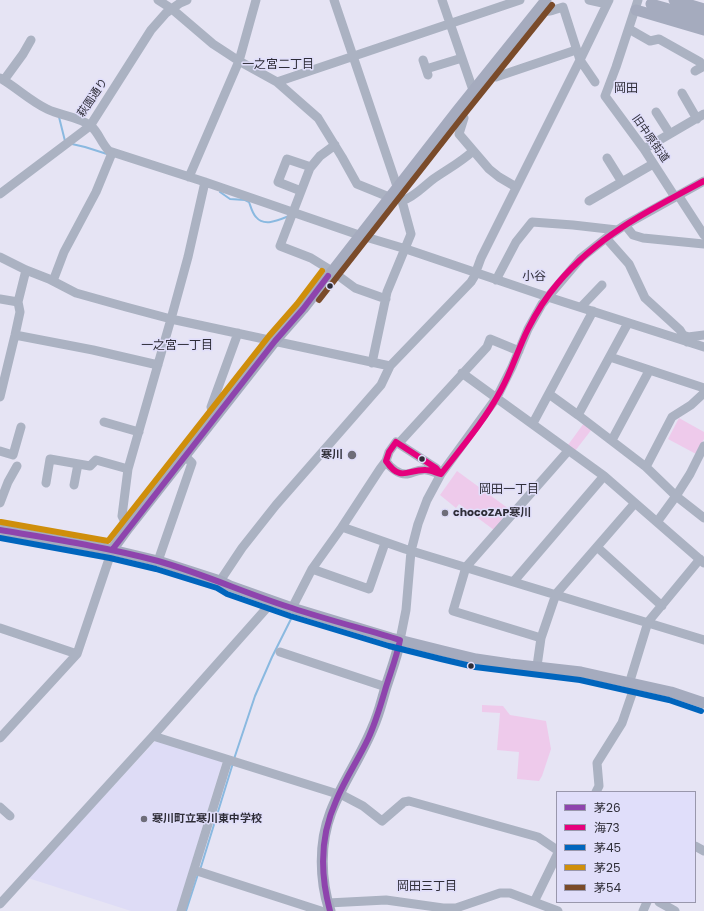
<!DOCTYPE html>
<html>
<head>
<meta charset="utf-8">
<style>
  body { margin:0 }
  #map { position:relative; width:704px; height:911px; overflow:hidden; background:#e6e4f4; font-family:Poppins,"Noto Sans JP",sans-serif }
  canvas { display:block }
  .legend { position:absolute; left:556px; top:791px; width:140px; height:112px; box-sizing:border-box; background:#e0defa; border:1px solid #9997ac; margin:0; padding:5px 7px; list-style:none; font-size:12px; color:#2e2d37 }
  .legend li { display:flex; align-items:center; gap:8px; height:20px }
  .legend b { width:20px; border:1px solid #9997ac }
</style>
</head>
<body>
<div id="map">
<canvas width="704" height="911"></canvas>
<ul class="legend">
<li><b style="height:5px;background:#8e44ad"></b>茅26</li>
<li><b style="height:5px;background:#e5007d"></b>海73</li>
<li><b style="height:5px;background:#0065bd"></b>茅45</li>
<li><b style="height:5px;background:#cf8e0b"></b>茅25</li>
<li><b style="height:5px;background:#7a4b2a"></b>茅54</li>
</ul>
</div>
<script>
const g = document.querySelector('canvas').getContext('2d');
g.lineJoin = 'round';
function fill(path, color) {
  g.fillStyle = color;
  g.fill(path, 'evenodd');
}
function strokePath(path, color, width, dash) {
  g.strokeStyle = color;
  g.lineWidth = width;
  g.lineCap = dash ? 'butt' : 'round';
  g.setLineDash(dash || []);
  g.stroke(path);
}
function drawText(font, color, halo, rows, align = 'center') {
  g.font = font + ' Poppins,"Noto Sans JP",sans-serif';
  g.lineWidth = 3;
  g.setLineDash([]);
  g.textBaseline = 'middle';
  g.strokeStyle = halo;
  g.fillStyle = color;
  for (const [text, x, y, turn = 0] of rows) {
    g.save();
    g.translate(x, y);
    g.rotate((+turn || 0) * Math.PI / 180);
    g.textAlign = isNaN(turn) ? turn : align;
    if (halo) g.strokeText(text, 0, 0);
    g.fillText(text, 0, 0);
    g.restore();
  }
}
fill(new Path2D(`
  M156,740l67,20 -46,151h-46l-103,-33z`), '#dedcf6');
fill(new Path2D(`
  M679,418l25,14v7l-8,15 -28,-15z
  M584,423l8,6 -17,22 -7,-6z
  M457,471l52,38 -15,21 -35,-26 -3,4 -16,-13z
  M482,705l21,1 7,9 36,6 5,28 -9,27 -3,5 -22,-2 2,-27 -22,-2 3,-37 -18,-1z`), '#eecaeb');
strokePath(new Path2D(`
  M59,117l6,24
  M72,144l13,3 22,7
  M220,192l10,7 15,1 4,2c2,5 3,11 7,15 8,10 23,3 33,-1
  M234,759l21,-63 17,-39 19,-38
  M200,870l33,-107
  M186,911l12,-37`), '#8ab9e0', 2);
strokePath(new Path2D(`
  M158,0l14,9 41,35 26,17 38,21 41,36 24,39 15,27 32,13
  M334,0l68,201 9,33 -24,58 -15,71
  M442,0l31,90
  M589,0l18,4
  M638,0l-22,67 -11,29 39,53 31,48
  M538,9c9,5 15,1 25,-2l17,53 15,22
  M629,29l21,12 9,-2 41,23 3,4
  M423,60l5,15
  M426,69l36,-11
  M489,71l7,6 80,-27
  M695,71l9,-5
  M0,78c16,9 30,23 47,31 14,7 31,7 44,17 8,7 10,17 18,25l96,31 154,53 47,14 142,48 156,50
  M4,80l19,-26 8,-14
  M277,82l243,-82
  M682,93l15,26
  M457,111l7,7 -5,16 30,35 10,8 17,10
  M656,112l14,22
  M335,145l-15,11 -10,12 -30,78 31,12 21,13 23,17 31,11
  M644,149l60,-35
  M607,158l15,24
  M189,177l50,-116 17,-61
  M301,191l-23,-9 9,-23 24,8
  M0,194l90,-68 61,-96 15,-17 14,-10 7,-3
  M678,195l26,40
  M402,201c12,-4 20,-13 30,-21 14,-10 28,-17 41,-29
  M589,201l64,-37
  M625,225l8,10 10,3 61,6
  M606,238l23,26 16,34 35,32 3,5 5,2
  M0,257l26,13 23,9 27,14 50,14 45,12 219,47
  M496,280l20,-38 16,-20 41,3 44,5
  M53,281l11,-29 32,-60 16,-39
  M0,299l18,3
  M581,307l21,-22
  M628,323l-50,92 68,52 30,29 -19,26
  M15,335l78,15 65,15
  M687,342l1,-5 16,-2
  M610,357l94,31
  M462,373l142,103 100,87
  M549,394l29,21
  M0,397l15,-62 5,-23 -2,-10 8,-32
  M215,417l-4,-10 27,-74
  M104,422l35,10
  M533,423l60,-112
  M612,440l37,-69
  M396,442l40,26 5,6c-6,-1 -14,-5 -18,-4 -6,0 -10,3 -16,4 -7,1 -17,-6 -21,-13l3,-9z
  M399,443l88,-96 3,-8 29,12
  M704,446l-14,28 -14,22 28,22
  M0,451l13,4 8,-28
  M646,467l26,-50 19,-12 13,-12
  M46,483l4,-24 40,7 6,-6 32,9
  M74,485l4,-21
  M0,503l8,-21 9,-16
  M342,527l38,-58 6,-8
  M128,528l-6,-12 6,-47 43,-150 17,-62 17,-75
  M597,547l65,59
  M158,561l34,-98 -7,-7
  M312,569l57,20 16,-46
  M220,581l22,-33 34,-43 105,-120 9,-19 81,-84 3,-5 7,-19 99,-198 29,-60
  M514,581l90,-105
  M292,608l20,-39 30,-42 63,22 299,91
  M0,628l77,26
  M541,638l-88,-27 13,-44 102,-116
  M400,640l6,-30 5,-59 7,-27 9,-24 14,-26 56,-77 15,-30 16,-38 14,-25 39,-46 25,-20 19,-13 79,-44
  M280,652l106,35
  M537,666l4,-28 15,-44 79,-91
  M629,684l19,-62 52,-63
  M153,736l191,60 19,10 19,15 22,-19 5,-1 129,36 19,13
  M0,738l77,-84 35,-104
  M596,792l3,-6 -2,-23 25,-40 13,-38
  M0,807l10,9
  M695,846l9,5
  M194,870l127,41
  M534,902l23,-47
  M659,902l16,9
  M328,903l58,-3 57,8h13l44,-15h10l48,18
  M0,904l153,-168 120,-135
  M181,911l47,-151
  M643,911l4,-9`), '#abb2c2', 9);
strokePath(new Path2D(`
  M674,0l30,9
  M651,4l53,15
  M636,10l68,20
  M0,530l112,20 46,11 62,20 10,5 62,22 99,30 52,13 33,8 34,5 71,8 90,20 33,11
  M112,550l16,-22 147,-187 28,-32 154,-198 89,-111
  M330,911c-10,-31 -11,-68 1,-99 11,-29 30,-55 42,-85 6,-13 9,-27 13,-40 5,-16 11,-31 14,-47`), '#a5abbe', 11);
strokePath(new Path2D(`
  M0,530c53,9 106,17 158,31 46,13 89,33 134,47 36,12 72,21 108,32 -3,16 -9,31 -14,47 -5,17 -10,35 -18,52 -10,21 -23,40 -32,62 -16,35 -16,73 -6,110
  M112,550l163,-209 28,-32 25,-33`), '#8e44ad', 6);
strokePath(new Path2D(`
  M396,442l40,26 5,6c-5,-1 -10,-4 -15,-4 -18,-1 -25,13 -40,-9l3,-9z
  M441,474c21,-27 44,-54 60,-84 11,-20 17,-41 27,-61 8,-16 18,-32 30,-46 39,-47 93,-74 146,-102`), '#e5007d', 6);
strokePath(new Path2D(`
  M0,538l110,20 46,11 61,19 10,6 63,22 99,30 52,13 34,8 105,13 89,20 32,11`), '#0065bd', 6);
strokePath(new Path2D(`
  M1,522l107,19 161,-205 28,-32 25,-33`), '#cf8e0b', 6);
strokePath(new Path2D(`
  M319,300l144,-184 89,-111`), '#7a4b2a', 6);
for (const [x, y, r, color] of [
  [330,286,3.5,"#2e2d37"],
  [352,455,5,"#6e6d79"],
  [422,459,3.5,"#2e2d37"],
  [445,513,4,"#6e6d79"],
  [471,666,3.5,"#2e2d37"],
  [144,819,4,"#6e6d79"]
]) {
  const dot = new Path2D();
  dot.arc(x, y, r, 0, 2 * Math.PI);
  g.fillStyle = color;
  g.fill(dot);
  strokePath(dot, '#e0defa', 1.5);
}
drawText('11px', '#2e2d37', '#e0defa', [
  ["萩園通り",93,98,-56],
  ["旧中原街道",650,139,55]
]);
drawText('bold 11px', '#2e2d37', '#e0defa', [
  ["寒川",343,455,"right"],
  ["chocoZAP寒川",453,513],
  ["寒川町立寒川東中学校",152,819]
], 'left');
drawText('12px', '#2e2d37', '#e0defa', [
  ["一之宮二丁目",278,65],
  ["岡田",626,89],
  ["小谷",534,277],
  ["一之宮一丁目",177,346],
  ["岡田一丁目",509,490],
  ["岡田三丁目",427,887]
]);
</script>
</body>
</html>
